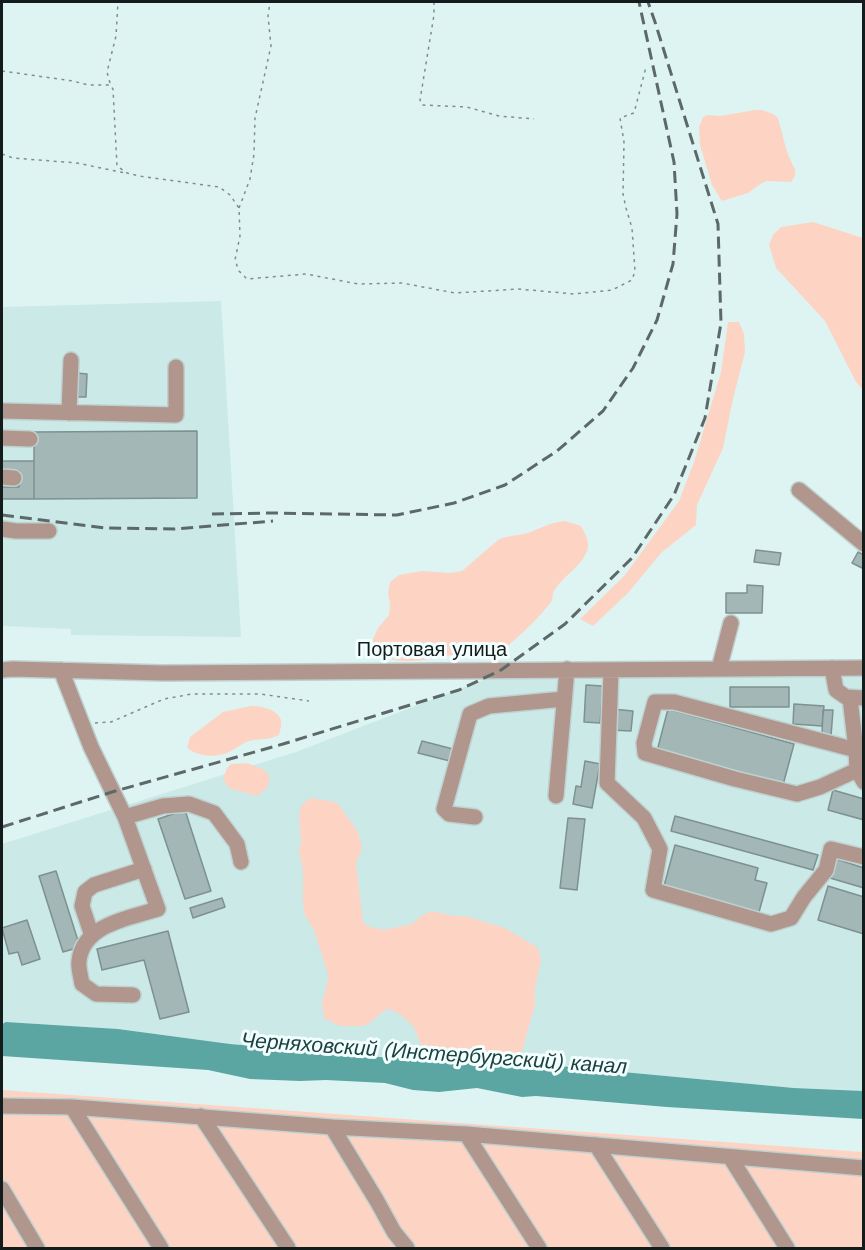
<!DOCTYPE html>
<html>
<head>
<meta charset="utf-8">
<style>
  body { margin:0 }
  #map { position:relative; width:865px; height:1250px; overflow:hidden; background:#def4f2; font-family:"Work Sans",sans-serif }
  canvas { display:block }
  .frame { position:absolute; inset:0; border:3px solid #141b1b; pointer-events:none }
</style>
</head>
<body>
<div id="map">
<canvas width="865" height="1250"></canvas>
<div class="frame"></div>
</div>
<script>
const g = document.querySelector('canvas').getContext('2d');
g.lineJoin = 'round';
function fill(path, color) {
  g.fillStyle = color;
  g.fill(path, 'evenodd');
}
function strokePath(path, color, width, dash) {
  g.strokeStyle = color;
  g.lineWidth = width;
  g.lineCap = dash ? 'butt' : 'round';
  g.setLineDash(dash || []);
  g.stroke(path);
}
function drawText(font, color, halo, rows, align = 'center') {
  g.font = font + ' "Work Sans",sans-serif';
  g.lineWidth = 6;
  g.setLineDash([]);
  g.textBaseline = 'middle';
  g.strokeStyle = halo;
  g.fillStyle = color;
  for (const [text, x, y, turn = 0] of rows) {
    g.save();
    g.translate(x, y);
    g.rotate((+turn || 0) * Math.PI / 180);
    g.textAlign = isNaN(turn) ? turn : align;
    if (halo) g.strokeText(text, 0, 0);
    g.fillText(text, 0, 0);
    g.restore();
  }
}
fill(new Path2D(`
  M221,301l20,336 -170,-2v-6l-69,-3v-319z
  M863,671v420l-69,-3 -278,-26 -13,1 -112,-5 -161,-14 -112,-15 -111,-7 -5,2v-180l294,-92 192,-74z`), '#cae9e7');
fill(new Path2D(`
  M755,110h7l11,4 5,4 9,34 8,18v6l-4,6 -24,-1 -5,2 -14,10 -26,8 -10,-16 -12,-40 -1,-18 4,-10 5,-2 12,1z
  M813,222l50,16v152l-7,-8 -31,-61 -49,-53 -7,-23 4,-10 8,-8z
  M728,322h11l5,12 1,18 -12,47 -10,49 -26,57 -1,20 -35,28 -33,40 -35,33 -13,-7 45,-44 54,-74 15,-39 27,-90z
  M565,521l16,5c4,7 8,14 7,22 -4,17 -25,28 -34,43 -2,3 -1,6 -2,9 -3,8 -37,41 -45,46 -14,9 -39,7 -55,9 -17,3 -33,7 -50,6 -8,-1 -15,-3 -23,-6l-6,-10v-6l5,-11 11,-13 1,-11 -2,-11 2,-11 9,-7 23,-4 29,2 11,-2 36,-31c9,-5 19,-4 29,-7 13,-4 23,-11 38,-12z
  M251,706c10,0 26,3 30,14 1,5 -1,10 -2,15 -10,6 -22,3 -33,7 -6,3 -11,7 -17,10 -13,6 -30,5 -42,-4l3,-11 33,-25z
  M247,763l16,6 7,8 -3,11 -10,8 -28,-8 -6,-9 4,-11 4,-4z
  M310,798l25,4 4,3 19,27 4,16 -6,16 7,58 4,4 17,4 28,-6 9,-8 10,-5 23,5h11l40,12 33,20 3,12 -6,27v17l-15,54 -4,4 -13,1 -60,-5 -11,-3 -10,-7 -8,-21 -13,-12 -11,-6 -5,1 -17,14 -6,2h-22l-16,-8 -2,-16 6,-22v-6l-14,-44 -9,-15 -2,-11v-34l-4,-18 2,-11 -2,-24 2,-11z
  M2,1090l861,62v96h-861z`), '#fdd4c4');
fill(new Path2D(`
  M6,1022l112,7 112,15 161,14h52l60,5 13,-1 278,26 69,3v28l-196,-12 -131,-11 -14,1 -45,-9 -38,4 -26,-2 -28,-7 -59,-3 -26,1 -50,-2 -42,-9 -206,-14v-32z`), '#5ba6a2');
const building = new Path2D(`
  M77,373l10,1 -1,23h-10z
  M197,431v67l-163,1v-67z
  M2,461h32v38h-32v-12h17v-16h-17z
  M756,550l25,3 -2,12 -25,-3z
  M858,552l6,3v14l-12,-6z
  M747,585l16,1 -1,27h-36v-20h21z
  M586,685l17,1 -3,37 -16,-1z
  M730,687h59v20h-59z
  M794,704l30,2 -2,20 -29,-2z
  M612,709l21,2 -2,20 -20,-1z
  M668,709l126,35 -11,41 -126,-34z
  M823,710h10l-2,26 -9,-1z
  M422,741l31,8 -3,12 -32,-8z
  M585,761l15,3 -8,44 -19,-4 3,-18 5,1z
  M833,790l31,9v21l-36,-10z
  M185,810l26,81 -26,8 -27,-80z
  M675,816l143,39 -5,15 -142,-39z
  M568,818l17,1 -8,71 -17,-2z
  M675,845l83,23 -3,12 12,3 -8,29 -95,-26z
  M836,859l28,9v20l-34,-10z
  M56,871l24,76 -17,5 -24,-76z
  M828,886l36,11v37l-46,-14z
  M222,898l3,9 -32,11 -3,-10z
  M27,920l13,39 -18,6 -4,-13 -9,2 -7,-26z
  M168,931l21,81 -29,7 -16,-59 -42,10 -5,-21z`);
fill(building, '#a3b8b6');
strokePath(building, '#7d9190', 1.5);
const minor = new Path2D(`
  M2,411l174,4v-48
  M69,413l2,-53
  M2,438l28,1
  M2,477l12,1
  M799,490l65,54
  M2,529l14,2h33
  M832,668l4,22 10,7 18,1
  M719,669l12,-46
  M2,670l11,-1 150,4 701,-5
  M61,670l30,77 34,70 33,92c-28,9 -75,15 -79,52 -1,7 2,16 3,23l14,10 37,1
  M611,671l-4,112 37,35 16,31 -7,41 118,34 20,-6 13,-21 22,-27 5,-21 33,8
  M850,698l6,52 1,20 7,12
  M856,750l-182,-48h-19l-11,41 1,10 90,26 62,15 23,-7 37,-17
  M556,796l11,-127
  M125,817l38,-11 26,-2 25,9 23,31 4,18
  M475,817l-26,-3 -5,-5 26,-95 19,-8 75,-7
  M92,936l-10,-30 3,-14 9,-7 50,-16
  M2,1106l70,1 260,20 134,7 398,34
  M72,1107l89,141
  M201,1116l87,132
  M332,1127l45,74 17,31 13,16
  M466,1134l73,114
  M596,1145l66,103
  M730,1157l57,91
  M2,1189l35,59`);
strokePath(minor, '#bed1d0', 18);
strokePath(new Path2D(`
  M434,2v13l-14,85 2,5 45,2 32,9 35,3
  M2,71l71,10 15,4h22l3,4 4,77 10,7 12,3 80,11 11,8 9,13 1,28 -5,24 4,11 8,8 59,-5 52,10 44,-1 53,10 63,-4 56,5 38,-4 20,-10 3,-9 -3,-43 -6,-20 -3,-14 1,-52 -4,-24 14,-5 12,-46
  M110,83l-3,-11 9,-36 2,-34
  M2,154l11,4 64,5 48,10
  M239,208l11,-29 4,-25 1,-36 16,-72 -3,-30 2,-14
  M95,723l16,-1 53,-23 28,-5h68l49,7`), '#7f8e8d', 1.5, [3, 4.5]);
strokePath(minor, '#b0968c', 15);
strokePath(new Path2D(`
  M212,514l59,-1 126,2 57,-12 51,-18 52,-34 46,-40 30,-43 24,-48 16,-56 4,-50 -3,-52 -35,-160
  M2,515l104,13 69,1 98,-8
  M2,827l110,-35 171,-48 176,-54 42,-20 64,-46 67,-66 42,-63 31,-77 16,-95 -3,-99 -63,-202 -7,-20`), '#5d6968', 3, [12, 6]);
drawText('20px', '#141b1b', '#f2fffe', [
  ["Портовая улица",432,650]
]);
drawText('italic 21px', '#1d4140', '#f2fffe', [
  ["Черняховский (Инстербургский) канал",434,1054,4]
]);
</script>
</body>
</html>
